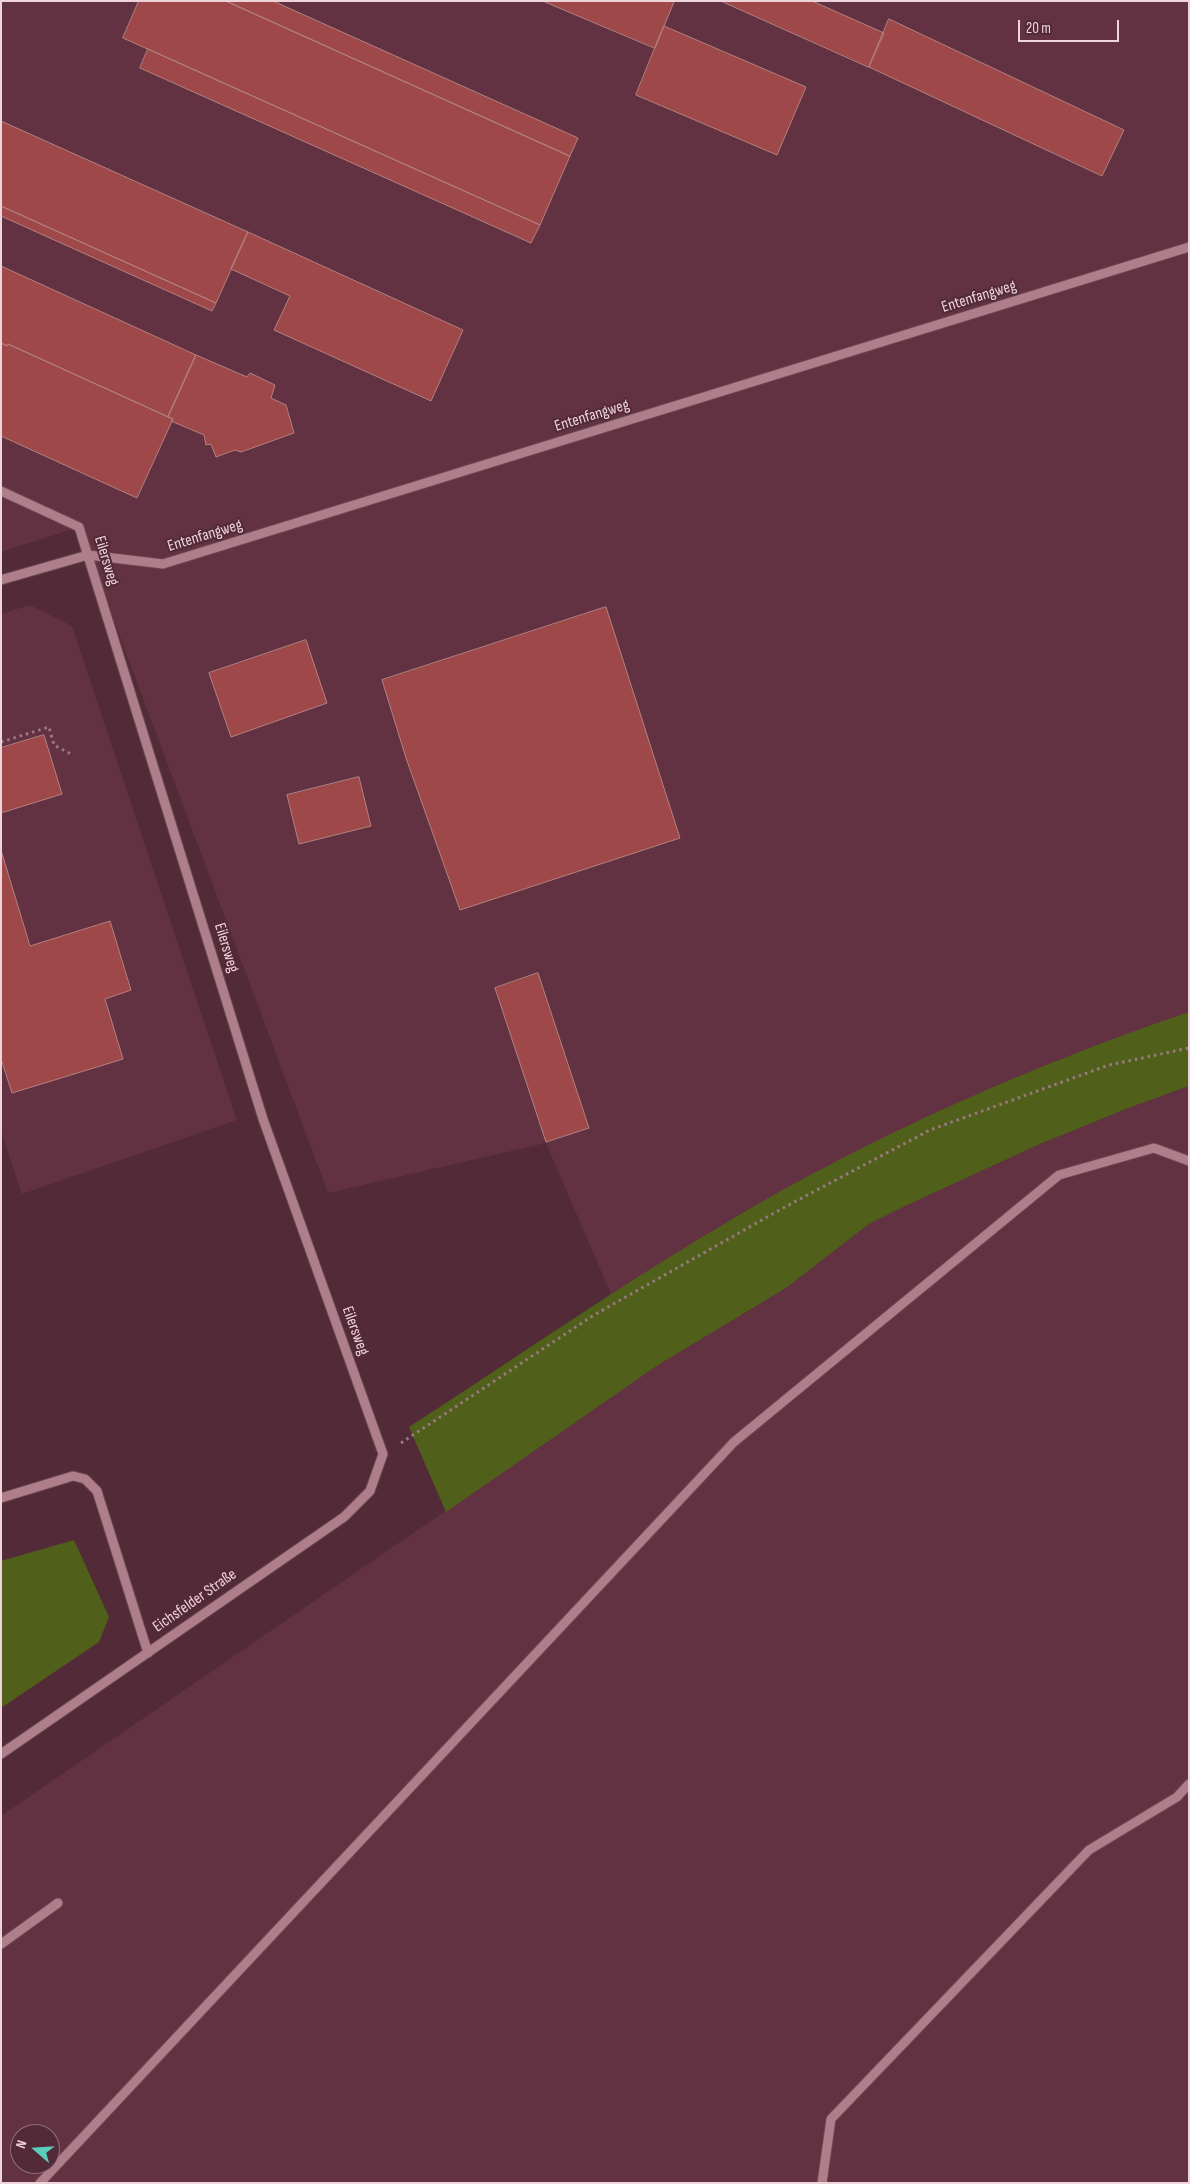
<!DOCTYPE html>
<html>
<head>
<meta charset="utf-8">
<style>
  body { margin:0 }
  #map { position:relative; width:1190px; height:2184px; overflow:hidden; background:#532a37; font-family:"Sofia Sans Condensed",sans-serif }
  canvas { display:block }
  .frame { position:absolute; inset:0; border:2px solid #eed3da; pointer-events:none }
  .north { position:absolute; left:10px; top:2124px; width:50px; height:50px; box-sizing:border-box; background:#532a37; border:1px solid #916e78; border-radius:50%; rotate:289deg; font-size:14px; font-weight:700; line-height:20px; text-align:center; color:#eed3da }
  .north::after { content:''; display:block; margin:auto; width:18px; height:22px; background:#5bcebb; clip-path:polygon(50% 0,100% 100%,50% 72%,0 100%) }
  .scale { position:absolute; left:1018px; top:20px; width:101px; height:22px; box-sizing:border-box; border:2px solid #eed3da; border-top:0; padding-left:6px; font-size:15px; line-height:18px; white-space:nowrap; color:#eed3da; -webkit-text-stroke:4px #532a37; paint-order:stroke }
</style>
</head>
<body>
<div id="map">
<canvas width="1190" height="2184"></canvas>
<div class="frame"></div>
<div class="north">N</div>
<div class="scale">20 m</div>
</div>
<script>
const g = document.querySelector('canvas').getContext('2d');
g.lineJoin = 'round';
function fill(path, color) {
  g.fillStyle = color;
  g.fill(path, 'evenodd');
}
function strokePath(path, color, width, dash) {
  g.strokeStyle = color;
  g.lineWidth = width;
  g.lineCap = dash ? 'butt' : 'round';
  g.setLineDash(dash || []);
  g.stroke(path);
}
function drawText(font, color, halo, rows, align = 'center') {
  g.font = font + ' "Sofia Sans Condensed",sans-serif';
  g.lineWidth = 4;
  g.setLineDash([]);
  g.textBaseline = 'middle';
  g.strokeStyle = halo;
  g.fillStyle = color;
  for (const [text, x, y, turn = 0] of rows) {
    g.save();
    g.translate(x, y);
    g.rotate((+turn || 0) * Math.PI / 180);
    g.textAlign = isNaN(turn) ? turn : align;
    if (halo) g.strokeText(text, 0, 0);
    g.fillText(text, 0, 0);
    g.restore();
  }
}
fill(new Path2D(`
  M1,1h1188v1011l-133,49 -133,58 -98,49 -84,46 -130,80 -65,-151 -218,50 -249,-666 -78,25z
  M30,605l42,21 165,494 -215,74 -21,-63v-517z
  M1189,1086v1097h-1188v-367l657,-451 128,-77 83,-64 36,-18 135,-62 91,-37zM20,2134h30v30h-30z`), '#633242');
fill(new Path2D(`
  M1189,1012v74l-58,21 -91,37 -135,62 -36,18 -83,64 -128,77 -212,147 -37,-85c110,-71 217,-146 330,-212 142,-83 294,-150 450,-203z
  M74,1540l35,77 -10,25 -98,66v-147z`), '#50601a');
const building = new Path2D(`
  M139,1h87l344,155 -30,69 -417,-187z
  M226,1h47l305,137 -8,18z
  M543,1h130l1,1 -19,46z
  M721,1h91l72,32 -15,34z
  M889,19l235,111 -22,46 -233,-109z
  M664,26l142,61 -29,68 -141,-60z
  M148,49l392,176 -9,18 -391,-175z
  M1,121l247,111 -32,71 -215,-97z
  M1,206l215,97 -4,8 -211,-95z
  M248,232l215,98 -32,71 -157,-71 16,-34 -59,-27z
  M1,266l195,89 -28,62 -160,-73 -1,2 -6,-3z
  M1,343l6,3 1,-2 165,75 -36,79 -136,-62z
  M196,355l51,22 3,-4 25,12 -4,13 15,7 8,28 -53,19 -6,-2 -19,7 -5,-13 -5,1 -2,-10 -33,-14 2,-2 -5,-2z
  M606,607l74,231 -220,72 -54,-152 -24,-78z
  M306,640l21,63 -96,34 -22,-64z
  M44,735l18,59 -61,19v-65z
  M359,777l12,49 -72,18 -12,-49z
  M1,850l29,96 80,-25 21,69 -26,9 18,60 -111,34 -11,-34z
  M538,973l51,155 -43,14 -51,-154z`);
fill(building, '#9e484a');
strokePath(building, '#b3817f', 1);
const minor = new Path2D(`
  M1,491l78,36 184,592 120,335 -13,37 -26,26 -343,237
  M1,580l87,-25 75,9 1026,-317
  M1,1498l72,-22 12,3 12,12 51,162
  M1,1944l57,-41
  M40,2183l694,-741 325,-267 95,-27 35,13
  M822,2183l9,-64 258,-269 88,-53 12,-13`);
strokePath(minor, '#6a4753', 11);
strokePath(new Path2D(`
  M1,742l48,-15 5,18 17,9
  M401,1443l193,-128 189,-107 147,-78 179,-65 80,-17`), '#9b7983', 3, [2.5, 4]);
strokePath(minor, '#ae7e8b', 9);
drawText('16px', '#eed3da', '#532a37', [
  ["Entenfangweg",979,297,-17],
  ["Entenfangweg",592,416,-17],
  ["Entenfangweg",205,536,-17],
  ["Eilersweg",106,561,73],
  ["Eilersweg",226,948,73],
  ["Eilersweg",355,1331,70],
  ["Eichsfelder Straße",195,1601,-35]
]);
</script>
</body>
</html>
